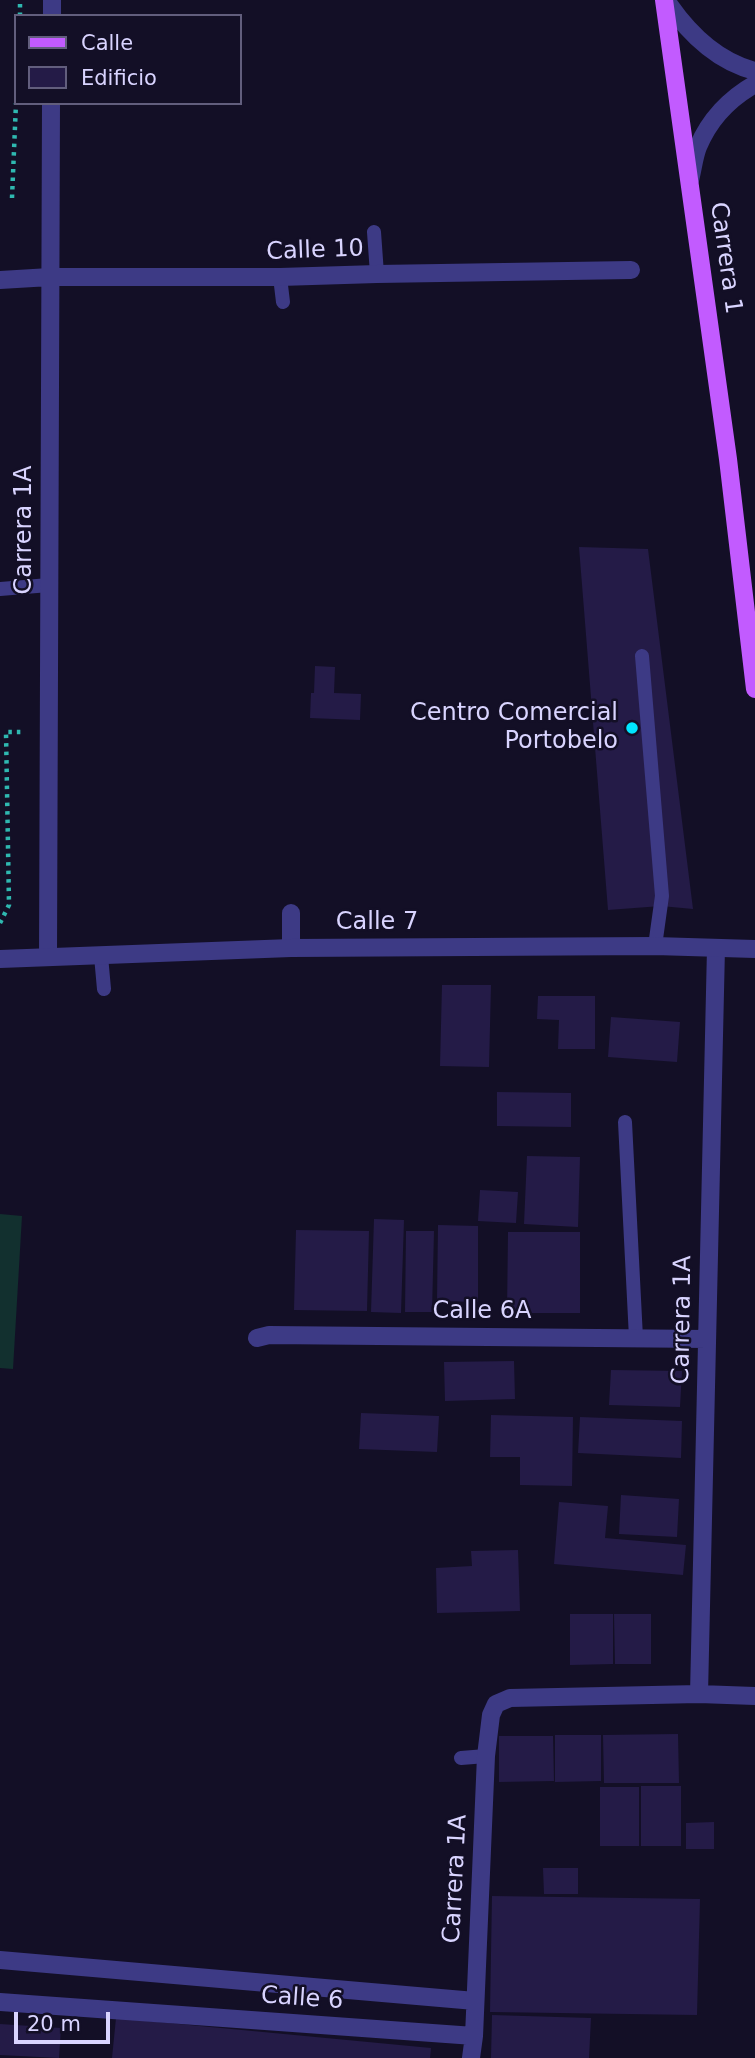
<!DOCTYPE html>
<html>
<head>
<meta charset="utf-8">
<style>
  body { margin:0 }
  #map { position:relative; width:755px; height:2058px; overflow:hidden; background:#130f26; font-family:"DejaVu Sans",sans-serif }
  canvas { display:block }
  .legend { position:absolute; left:14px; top:14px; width:228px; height:91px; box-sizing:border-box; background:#130f26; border:2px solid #625e7d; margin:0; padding:9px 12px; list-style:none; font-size:21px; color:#d9d4ff }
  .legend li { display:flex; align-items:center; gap:14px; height:35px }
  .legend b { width:35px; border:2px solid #625e7d }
  .scale { position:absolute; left:14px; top:2012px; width:96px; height:32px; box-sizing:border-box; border:4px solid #d9d4ff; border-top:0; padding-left:9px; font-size:21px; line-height:24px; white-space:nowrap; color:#d9d4ff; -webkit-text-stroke:5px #130f26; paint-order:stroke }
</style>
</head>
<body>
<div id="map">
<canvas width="755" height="2058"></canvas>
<ul class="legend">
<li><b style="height:9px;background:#c25bff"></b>Calle</li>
<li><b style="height:19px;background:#241b47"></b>Edificio</li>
</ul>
<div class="scale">20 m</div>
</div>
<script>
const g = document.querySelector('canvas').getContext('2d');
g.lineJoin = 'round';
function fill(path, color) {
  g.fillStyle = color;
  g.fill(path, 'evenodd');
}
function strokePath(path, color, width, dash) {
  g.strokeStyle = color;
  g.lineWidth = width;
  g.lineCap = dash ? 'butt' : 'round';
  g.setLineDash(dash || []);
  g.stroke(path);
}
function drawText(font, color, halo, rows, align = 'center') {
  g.font = font + ' "DejaVu Sans",sans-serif';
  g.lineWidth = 5;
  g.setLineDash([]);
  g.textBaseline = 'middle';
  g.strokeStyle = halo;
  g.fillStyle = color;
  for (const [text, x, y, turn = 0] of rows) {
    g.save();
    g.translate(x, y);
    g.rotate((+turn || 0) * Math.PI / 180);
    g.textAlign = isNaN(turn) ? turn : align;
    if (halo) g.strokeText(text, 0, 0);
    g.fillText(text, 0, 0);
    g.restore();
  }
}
fill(new Path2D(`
  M0,1214l22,2 -9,153 -13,-1z`), '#12302f');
fill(new Path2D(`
  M579,547l69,2 45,360 -32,-3 -53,4z
  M315,666l20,1 -1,26 27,1 -1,26 -50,-2 1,-25h3z
  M442,985h49l-2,82 -49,-1z
  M538,996h57v53h-37l1,-29 -22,-1z
  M611,1017l69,5 -3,40 -69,-5z
  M497,1092l74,1v34l-74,-1z
  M527,1156l53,1 -2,70 -54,-3z
  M480,1190l38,2 -2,31 -38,-2z
  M374,1219l30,1 -3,93 -30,-1z
  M438,1225l40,1v76l-41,-1z
  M296,1230l73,1 -2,80 -73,-1z
  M406,1231h28l-2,81h-27z
  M508,1232h72v81h-73z
  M514,1361l1,38 -70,2 -1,-39z
  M611,1370l71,1 -2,36 -71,-2z
  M361,1413l78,3 -2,36 -78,-3z
  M491,1415l82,2 -1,69 -52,-1v-28h-30z
  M580,1417l102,4 -1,37 -103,-5z
  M621,1495l58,4 -2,38 -58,-3z
  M559,1502l49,4 -3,32 81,7 -3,30 -129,-11z
  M518,1550l2,61 -83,2 -1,-45 36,-2 -1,-15z
  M570,1614h43v50l-43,1z
  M614,1614h37v50h-36z
  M678,1734l1,49h-75l-1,-48z
  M555,1735h46v46l-46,1z
  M499,1736h54l1,45 -55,1z
  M641,1786h40v60h-40z
  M600,1787h39v59h-39z
  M714,1822v27h-28v-26z
  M543,1868h35v26h-34z
  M492,1896l208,3 -3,116 -207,-3z
  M492,2015l99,3 -2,40h-98z
  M116,2018l315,30 -1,10h-318z
  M0,2024l61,4 -2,30 -59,-3z`), '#241b47');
strokePath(new Path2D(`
  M20,16v-16
  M12,198l4,-95
  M0,923l9,-18 -3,-173h18`), '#2fb8b0', 4.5, [3.5, 5]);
strokePath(new Path2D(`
  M374,232l3,42
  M280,277l3,25
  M0,589l49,-4
  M642,656l20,240 -7,50
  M101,956l3,33
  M625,1122l11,216
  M461,1758l25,-2`), '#3d3a85', 14);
strokePath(new Path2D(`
  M666,0c22,33 50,61 89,71
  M52,16v-16
  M690,180c3,-11 4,-23 8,-33 11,-27 32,-49 57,-63
  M0,280l50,-3h230l97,-3 254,-4
  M291,948v-35
  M48,956l3,-853
  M257,1338l12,-3 438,4
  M699,1694l17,-746
  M0,1960l475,41
  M0,2002l474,34
  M471,2058l3,-22 12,-280 5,-41 5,-11 14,-6 189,-4 56,2`), '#3d3a85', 18);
strokePath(new Path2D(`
  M0,959l291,-11 364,-2 100,3`), '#3d3a85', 18);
strokePath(new Path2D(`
  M664,0l64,459 27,230`), '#c25bff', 18);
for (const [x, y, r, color] of [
  [632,728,7,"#00e5ff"]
]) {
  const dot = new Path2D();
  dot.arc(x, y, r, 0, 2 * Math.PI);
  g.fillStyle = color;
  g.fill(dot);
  strokePath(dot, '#130f26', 2.5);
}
drawText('24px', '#d9d4ff', '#130f26', [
  ["Calle 10",315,251,-2],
  ["Carrera 1",725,258,82],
  ["Carrera 1A",25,530,-90],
  ["Calle 7",377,923],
  ["Calle 6A",482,1312],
  ["Carrera 1A",683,1320,-89],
  ["Carrera 1A",456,1879,-87],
  ["Calle 6",302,1999,4]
]);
drawText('24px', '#d9d4ff', '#130f26', [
  ["Centro Comercial",618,714],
  ["Portobelo",618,742]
], 'right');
</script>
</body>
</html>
